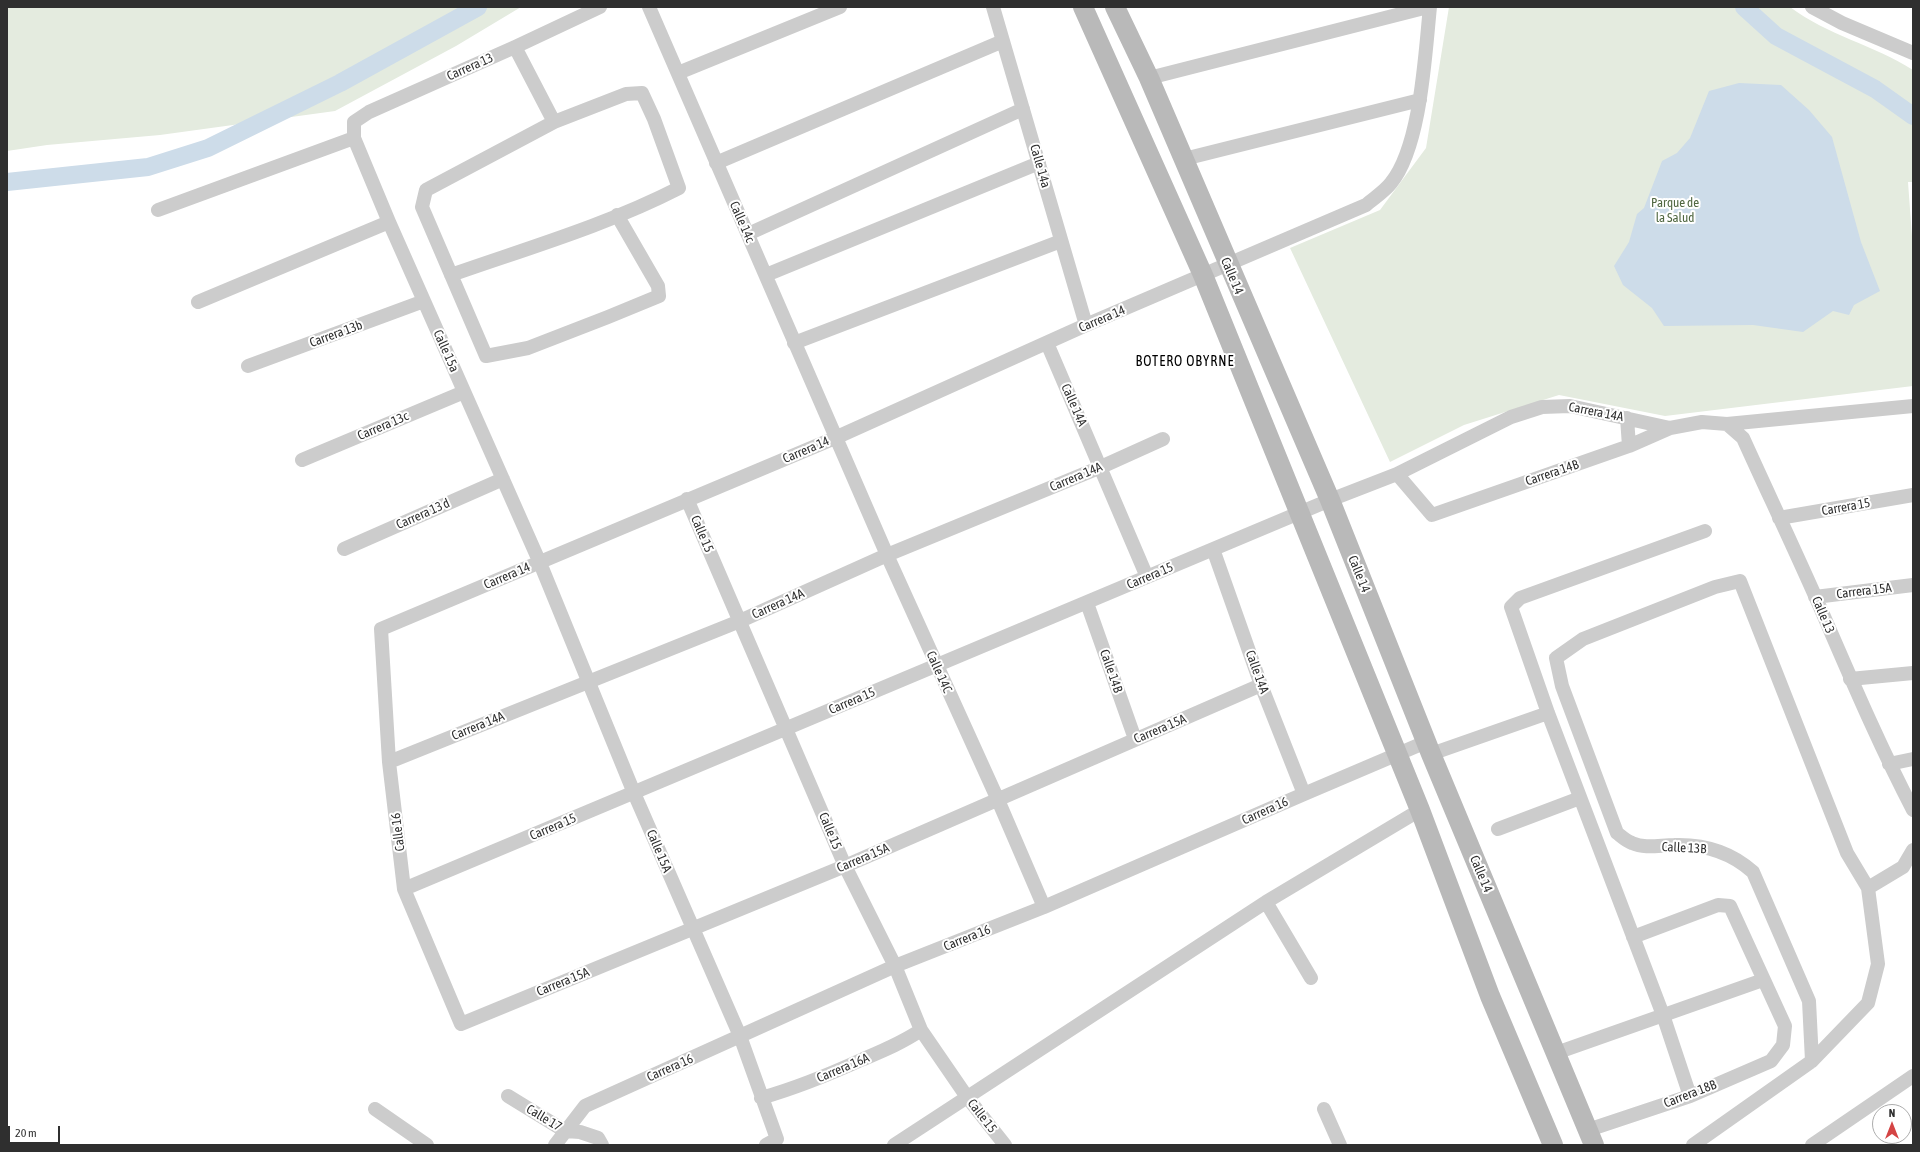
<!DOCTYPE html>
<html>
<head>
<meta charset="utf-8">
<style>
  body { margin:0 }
  #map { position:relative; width:1920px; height:1152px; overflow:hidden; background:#fff; font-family:"Asap Condensed",sans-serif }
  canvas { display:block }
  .frame { position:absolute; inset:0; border:8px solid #2f2f2f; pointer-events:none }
  .north { position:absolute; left:1872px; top:1104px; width:40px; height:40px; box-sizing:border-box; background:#fff; border:1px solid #acacac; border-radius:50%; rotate:0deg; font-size:11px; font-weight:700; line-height:16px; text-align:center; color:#2f2f2f }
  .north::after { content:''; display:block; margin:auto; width:14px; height:18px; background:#d44444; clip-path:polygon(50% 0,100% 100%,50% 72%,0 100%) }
  .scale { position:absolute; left:8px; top:1126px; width:52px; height:18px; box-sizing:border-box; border:2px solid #2f2f2f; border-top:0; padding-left:5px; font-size:12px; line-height:14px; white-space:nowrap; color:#2f2f2f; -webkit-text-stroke:3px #fff; paint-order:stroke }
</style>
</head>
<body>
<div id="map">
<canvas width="1920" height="1152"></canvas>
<div class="frame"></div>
<div class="north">N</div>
<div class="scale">20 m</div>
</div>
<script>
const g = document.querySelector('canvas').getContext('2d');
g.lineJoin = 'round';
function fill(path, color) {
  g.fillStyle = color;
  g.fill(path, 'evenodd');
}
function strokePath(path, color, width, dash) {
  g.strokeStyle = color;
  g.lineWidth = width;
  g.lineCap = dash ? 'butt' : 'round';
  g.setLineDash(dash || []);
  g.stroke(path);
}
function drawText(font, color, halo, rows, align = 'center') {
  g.font = font + ' "Asap Condensed",sans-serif';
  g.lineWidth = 4;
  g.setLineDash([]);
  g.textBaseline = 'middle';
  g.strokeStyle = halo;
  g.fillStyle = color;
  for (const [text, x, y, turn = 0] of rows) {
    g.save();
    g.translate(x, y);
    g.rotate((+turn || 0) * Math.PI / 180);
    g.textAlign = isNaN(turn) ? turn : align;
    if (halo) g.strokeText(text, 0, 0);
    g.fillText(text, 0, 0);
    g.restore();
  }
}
fill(new Path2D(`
  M7,7h514l-65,39 -121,65 -175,24 -113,10 -40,6z
  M1449,7h341c37,28 84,38 123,63v112h-5l5,68v136l-248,30 -106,-21 -95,30 -74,37 -100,-214 90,-38 46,-62z`), '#e4ebdf');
fill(new Path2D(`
  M1739,83l42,2 28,25 23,27 29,105 19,49 -26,14 -5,10 -16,-4 -30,21 -50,-7 -89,1 -12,-18 -29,-23 -9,-19 15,-24 8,-28 7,-6 18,-47 15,-8 13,-15 19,-47z`), '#cddce9');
strokePath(new Path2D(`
  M1744,7l32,29 99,53 38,27
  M7,182l141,-15 60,-19 132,-65 138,-76`), '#cddce9', 18);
strokePath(new Path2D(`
  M600,7l-85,40 -146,65 -15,10v16l35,84 151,341 94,230 106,243 37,103 -11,6
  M649,7l238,548 111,245 46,107
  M993,7l93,318
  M1812,7l30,16 71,30
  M515,47l39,75 -128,68 -4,17 64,149 42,-8 80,-31 51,-21 -1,-10 -41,-71
  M678,73l162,-66
  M1149,78l279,-71
  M1184,159l236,-59
  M716,163l287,-122
  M158,210l196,-72
  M748,234l275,-125
  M451,275c77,-27 156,-50 228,-87l-25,-69 -12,-26 -16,1 -72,28
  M766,275l273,-112
  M198,302l191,-80
  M794,343l267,-102
  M1047,343l100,234
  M248,366l176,-65
  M1627,418l2,28
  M1727,424l16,14c24,53 49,106 73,160 31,71 61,143 97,212
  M302,460l162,-68
  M1397,474l35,41 197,-69 41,-18
  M687,499l158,367 50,100 26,64 46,67 38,48
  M1779,518l134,-23
  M344,549l159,-70
  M1213,549l48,136 43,109
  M1815,597l98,-12
  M1087,603l48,136
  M1850,679l63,-6
  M1261,685l-416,181 -384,158 -57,-135 -15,-127 -8,-133 454,-191 251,-113 280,-120c8,-7 19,-14 25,-22 30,-37 34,-129 39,-176
  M1431,754l117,-41
  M389,762l351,-141 147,-66 214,-88 62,-28
  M1889,764l24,-5
  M1498,829l82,-31
  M1868,888l35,-21 10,-17
  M404,889l926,-389 67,-26 114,-57 31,-10 28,-1 100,22 32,-6 25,2 186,-18
  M1266,902l45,76
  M1556,1053l207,-73
  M508,1096l57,35 15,1 18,6 4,7
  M1690,1096l-27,-81 -115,-302 -37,-106 9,-9 185,-67
  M761,1098c35,-10 67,-23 100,-38 21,-9 41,-17 60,-30
  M375,1109l52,36
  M1324,1109l16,36
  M1588,1130l102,-34 81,-35 12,-16 2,-19 -55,-120 -12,-1 -85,32
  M555,1145l30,-39 310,-140 149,-59 260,-113 122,-52
  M894,1145l372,-243 154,-92
  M1693,1145l119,-84 56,-58 10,-39 -10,-76 -21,-35 -107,-272 -25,6 -132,52 -27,19 6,28 55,147c4,3 9,8 15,10 13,6 28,2 42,2 29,-1 57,7 79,27l56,129 3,60
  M1812,1145l101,-69`), '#ccc', 14);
strokePath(new Path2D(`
  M1083,7l120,268 217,535 70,186 63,149
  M1115,7l34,71 181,422 101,254 163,391`), '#b9b9b9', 20);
drawText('13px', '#2f2f2f', '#fff', [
  ["Carrera 13",470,67,-24],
  ["Calle 14a",1040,166,74],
  ["Calle 14c",742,222,66],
  ["Calle 14",1232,276,67],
  ["Carrera 14",1102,319,-23],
  ["Carrera 13b",336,334,-20],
  ["Calle 15a",446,351,66],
  ["Calle 14A",1074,405,66],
  ["Carrera 14A",1596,412,11],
  ["Carrera 13c",383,426,-23],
  ["Carrera 14",806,450,-23],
  ["Carrera 14B",1552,473,-19],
  ["Carrera 14A",1076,477,-23],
  ["Carrera 15",1846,507,-10],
  ["Carrera 13 d",423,514,-24],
  ["Calle 15",702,534,67],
  ["Calle 14",1359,574,68],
  ["Carrera 14",507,576,-23],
  ["Carrera 15",1150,576,-23],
  ["Carrera 15A",1864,591,-7],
  ["Carrera 14A",778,604,-24],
  ["Calle 13",1823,615,67],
  ["Calle 14B",1111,671,71],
  ["Calle 14C",939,672,66],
  ["Calle 14A",1257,672,70],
  ["Carrera 15",852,701,-23],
  ["Carrera 14A",478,726,-22],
  ["Carrera 15A",1160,729,-23],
  ["Carrera 16",1265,811,-24],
  ["Carrera 15",553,827,-23],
  ["Calle 15",830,831,67],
  ["Calle 16",398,832,-97],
  ["Calle 13B",1684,848,3],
  ["Calle 15A",659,851,67],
  ["Carrera 15A",863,858,-23],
  ["Calle 14",1481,874,67],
  ["Carrera 16",967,938,-22],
  ["Carrera 15A",563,982,-22],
  ["Carrera 16",670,1068,-24],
  ["Carrera 16A",843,1068,-23],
  ["Carrera 18B",1690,1094,-21],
  ["Calle 15",982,1116,52],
  ["Calle 17",544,1118,31]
]);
drawText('13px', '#506741', '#fff', [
  ["Parque de",1675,203],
  ["la Salud",1675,218]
]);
g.letterSpacing = '1px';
drawText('14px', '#000', '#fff', [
  ["BOTERO OBYRNE",1185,362]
]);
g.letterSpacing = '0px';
</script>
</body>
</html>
